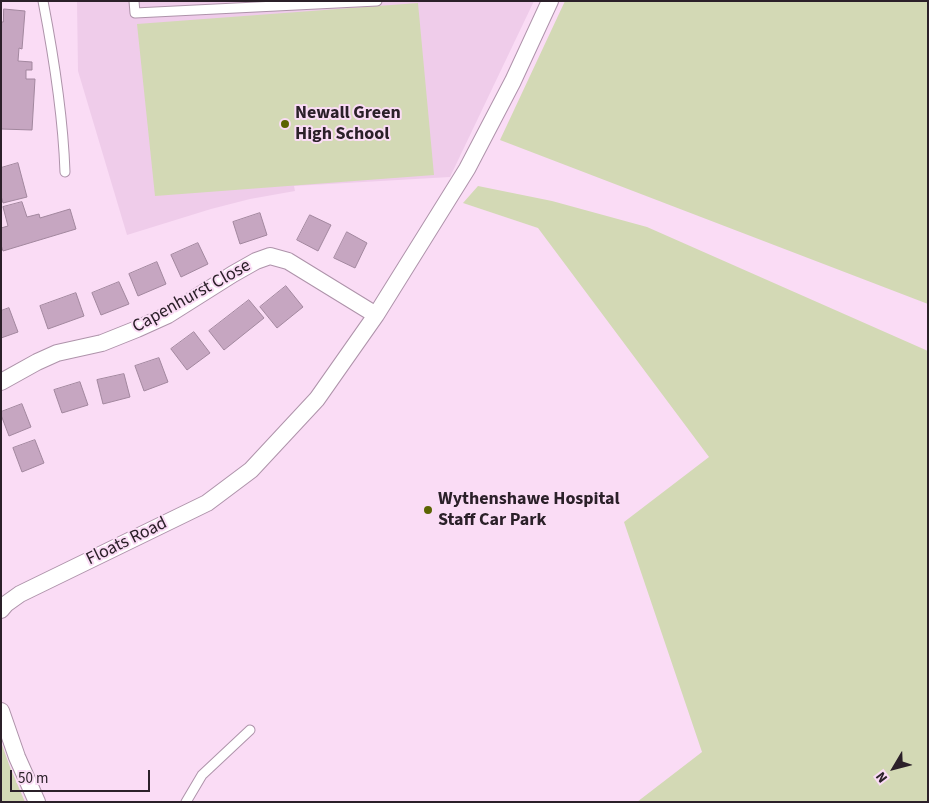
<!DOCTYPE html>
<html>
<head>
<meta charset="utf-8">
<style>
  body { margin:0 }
  #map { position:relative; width:929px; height:803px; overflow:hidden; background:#fadcf5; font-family:"Source Sans 3",sans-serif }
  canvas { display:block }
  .frame { position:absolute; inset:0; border:2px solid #2b2029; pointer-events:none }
  .north { position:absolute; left:869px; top:743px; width:50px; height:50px; -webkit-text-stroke:4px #fadcf5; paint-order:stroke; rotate:233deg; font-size:14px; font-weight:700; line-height:20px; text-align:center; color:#2b2029 }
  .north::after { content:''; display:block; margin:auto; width:18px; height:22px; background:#2b2029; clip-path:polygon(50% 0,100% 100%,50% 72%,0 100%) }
  .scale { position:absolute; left:10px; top:770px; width:140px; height:22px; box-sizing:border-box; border:2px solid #2b2029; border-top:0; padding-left:6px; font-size:15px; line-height:18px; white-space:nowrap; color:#2b2029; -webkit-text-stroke:4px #fadcf5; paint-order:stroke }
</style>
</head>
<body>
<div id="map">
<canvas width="929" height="803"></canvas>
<div class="frame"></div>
<div class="north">N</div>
<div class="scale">50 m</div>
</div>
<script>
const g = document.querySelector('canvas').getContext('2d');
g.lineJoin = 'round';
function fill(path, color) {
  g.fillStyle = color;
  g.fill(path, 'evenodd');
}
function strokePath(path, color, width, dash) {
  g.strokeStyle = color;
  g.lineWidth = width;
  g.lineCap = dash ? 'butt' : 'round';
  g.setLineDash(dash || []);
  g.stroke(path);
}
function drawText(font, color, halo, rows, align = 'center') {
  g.font = font + ' "Source Sans 3",sans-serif';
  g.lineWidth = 4;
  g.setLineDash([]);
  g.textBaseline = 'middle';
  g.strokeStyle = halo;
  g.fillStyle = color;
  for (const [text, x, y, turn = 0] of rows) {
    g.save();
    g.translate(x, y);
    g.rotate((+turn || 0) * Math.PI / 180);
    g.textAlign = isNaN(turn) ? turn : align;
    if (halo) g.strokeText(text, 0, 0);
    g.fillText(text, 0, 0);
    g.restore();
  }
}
fill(new Path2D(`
  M77,1h457l-84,176 -156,9 1,5 -45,8 -39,10 -84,26 -49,-164z`), '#efccea');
fill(new Path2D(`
  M565,1h363v303l-428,-164z
  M418,3l16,172 -279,21 -18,-172z
  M478,186l74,15 95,26 281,124v451h-291l65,-50 -78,-230 85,-65 -171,-229 -75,-25z
  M1,742l9,25 15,35h-24z`), '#d3d9b5');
const building = new Path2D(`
  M4,9l21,2 -3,38 -3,-1 -1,13 14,1v8h-6v9h9l-3,51 -31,-1v-107h2z
  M18,163l9,34 -24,6 -2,-7v-28z
  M22,202l5,15 12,-3 1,4 30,-9 6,20 -73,22 -2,-6v-17l7,-2 -5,-19z
  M260,213l7,22 -27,9 -7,-22z
  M310,215l21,10 -13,26 -21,-11z
  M347,232l20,11 -12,25 -21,-10z
  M198,243l10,21 -27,13 -10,-22z
  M157,262l9,22 -28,12 -9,-22z
  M119,282l10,22 -28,11 -9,-22z
  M286,286l17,21 -26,21 -17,-21z
  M76,293l8,23 -36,13 -8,-23z
  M249,300l15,18 -40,32 -15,-19z
  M9,308l9,24 -17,6v-27z
  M194,332l16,21 -23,17 -16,-21z
  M159,358l9,24 -24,9 -9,-25z
  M124,374l6,23 -27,7 -6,-24z
  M80,382l8,23 -26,8 -8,-23z
  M22,404l9,23 -22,9 -8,-21v-3z
  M35,440l9,23 -22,9 -9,-24z`);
fill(building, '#c6a6c1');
strokePath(building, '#a2879e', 1);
const service = new Path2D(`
  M43,1c11,57 20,114 22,171
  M134,1l1,12 242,-12
  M186,802l16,-27 48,-45`);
const minor = new Path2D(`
  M1,382l36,-20 20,-9 45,-10 35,-14 31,-14 65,-41 23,-13 14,-5 18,5 88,54
  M1,610l5,-6 14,-10 187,-91 44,-33 66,-71 59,-84 91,-146 46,-88 37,-80
  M1,711l16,46 20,45`);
strokePath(service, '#ae93aa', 11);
strokePath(minor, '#ae93aa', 18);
strokePath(service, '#fff', 9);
strokePath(minor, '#fff', 16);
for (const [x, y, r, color] of [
  [285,124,5,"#5b6402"],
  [428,510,5,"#5b6402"]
]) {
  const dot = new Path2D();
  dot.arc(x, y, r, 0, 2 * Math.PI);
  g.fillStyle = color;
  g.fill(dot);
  strokePath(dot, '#fadcf5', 2);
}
drawText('bold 18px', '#2b2029', '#fadcf5', [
  ["Newall Green",295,114],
  ["High School",295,135],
  ["Wythenshawe Hospital",438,500],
  ["Staff Car Park",438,521]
], 'left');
drawText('18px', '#2b2029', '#fadcf5', [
  ["Capenhurst Close",192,297,-29],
  ["Floats Road",127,542,-26]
]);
</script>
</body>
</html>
